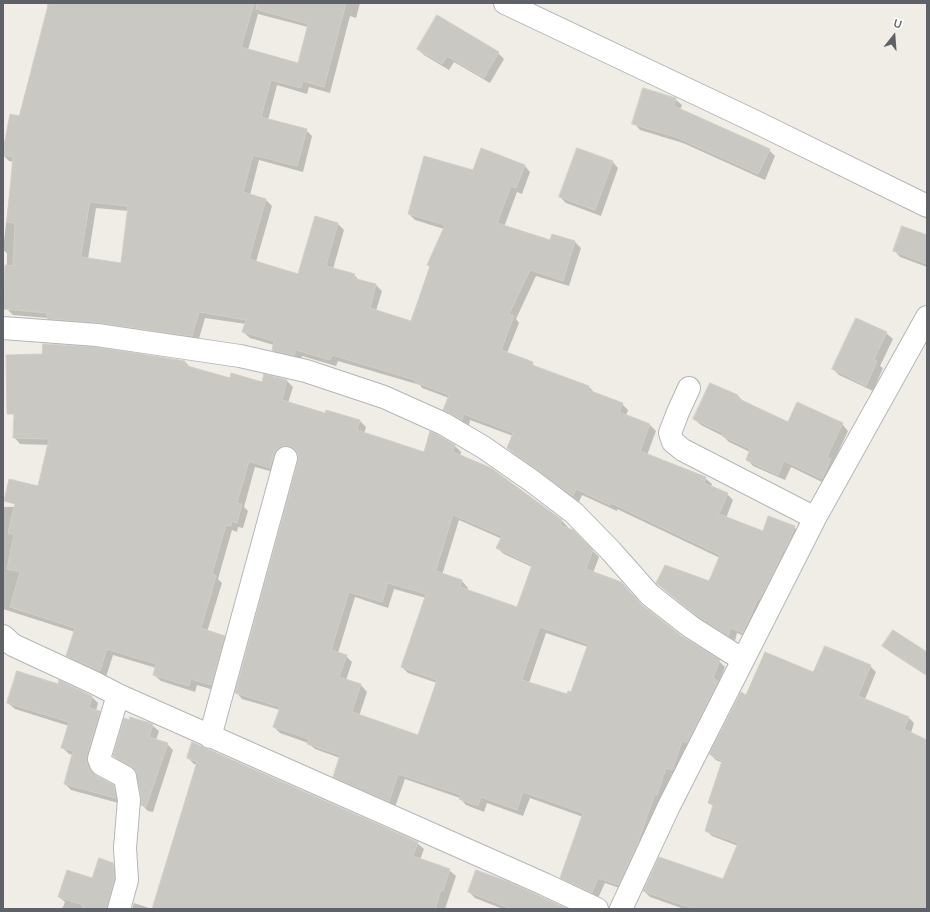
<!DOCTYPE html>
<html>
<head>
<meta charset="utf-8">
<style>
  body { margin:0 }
  #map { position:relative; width:930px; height:912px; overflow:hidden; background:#efede6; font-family:"Nunito Sans",sans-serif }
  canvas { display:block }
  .frame { position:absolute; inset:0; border:4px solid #5e6165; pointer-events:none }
  .north { position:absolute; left:874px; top:16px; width:40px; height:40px; -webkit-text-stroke:3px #fff; paint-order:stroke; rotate:17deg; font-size:11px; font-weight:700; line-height:16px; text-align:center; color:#5e6165 }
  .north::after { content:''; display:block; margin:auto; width:14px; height:18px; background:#5e6165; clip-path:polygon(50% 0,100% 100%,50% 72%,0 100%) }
</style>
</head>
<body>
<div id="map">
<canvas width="930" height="912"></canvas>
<div class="frame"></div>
<div class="north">U</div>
</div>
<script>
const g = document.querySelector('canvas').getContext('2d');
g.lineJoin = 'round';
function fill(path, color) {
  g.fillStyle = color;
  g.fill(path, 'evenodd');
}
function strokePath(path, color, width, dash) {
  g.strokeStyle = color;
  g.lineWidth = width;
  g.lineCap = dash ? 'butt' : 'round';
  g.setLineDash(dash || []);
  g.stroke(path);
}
fill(new Path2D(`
  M46,3h314l-4,15 -6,-2 -20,77 -21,-6 -2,7 -30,-9 -9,35 38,10 6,6 -9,36 -44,-12 -9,35 16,5 6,6 -16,56 42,13 17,-57 23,6 6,6 -11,39 21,6 6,6 16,4 6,6 -6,20 36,11 19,-54 -3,-3 16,-36 -29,-9 -6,-6 65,-43 50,-6 6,7 -8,22 -5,-2 -13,35 47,15 2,-7 22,7 6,6 -12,38 -33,-10 -20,43 3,4 -12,30 25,10 5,5 52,19 6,6 27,11 6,6 -2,6 24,9 6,6 -9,24 58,23 7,6 -1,3 16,7 6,6 -7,18 37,14 31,-5 6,6 -51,105 -12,-5 -2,8 -29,-18 -42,-34 45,-6 11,-25 -103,-49v2l-35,-16 -3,7 -65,-48 -6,-6 5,-12 -43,-16 -1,6 -18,-10 -7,-6 5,-12 -27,-10 -2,-3 -82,-24 -2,5 -34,-10 -2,5 -21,-5 -6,-6 1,-5 -24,-7 -7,-6 3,-8 -41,-6 -7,24 -144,-18 -7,-6 -34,-3 -6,-6v-56l-4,-3 10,-88 -4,-1 -6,-6 17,-38 29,-110zM258,14l50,13 -9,37 -51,-14zM96,208l33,3 -7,53 -34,-5z
  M418,49l80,4 6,6 -14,24 -36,-21 -5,8 -25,-15z
  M675,99l7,6 -2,5 89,40 6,6 -10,24 -82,-37 -43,-13 -6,-7z
  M612,161l6,7 -17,48 -35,-13 -6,-6z
  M927,237v30l-27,-10 -6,-7z
  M886,333l7,6 -13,27 3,2 -10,23 -34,-16 -6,-6z
  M184,361l7,7 40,12 32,3 2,-8 22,6 6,6 -5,16 38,11 34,7 6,6 -2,7 60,19 31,-7 6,6 -1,4 101,64 7,7 -1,2 6,2 26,26 -6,16 28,9 23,25 39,31 36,23 6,6 -6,16 -41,92 -6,-2 -9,27 -38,90 -20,-7 -7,15 -31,-14 -6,-7 22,-60 -53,-19 -7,18 -36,-13 -3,9 -18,-7 -6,-7 -55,-19 -10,28 -55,-24 -6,-7 6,-18 -25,-9 -7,-6 -28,-10 -6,-6 6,-17 -38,-11 -6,-7 63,-231v-7l-2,-2h-7l-13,21 -22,-6 -11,40 4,4 -5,17 -5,-1 -1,5 -5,-2 -14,49 4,4 -15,49 17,5 6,6 -13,48 -20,-6 -2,7 -34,-11 -7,-6 2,-7 -43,-13 -7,22 -32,-15 -6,-6 7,-24 -72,-23v-102l62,-1 -16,-61 -29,-1 -6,-7zM459,520l43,19 -5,9 7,6 28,13 -14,41 -51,-17 1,-3 -6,-7 -20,-6zM394,589l32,9 -24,69 6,6 29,10 -18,53 -60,-20 8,-24 -6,-7 -15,-5 6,-18 -6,-6 -8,-3 17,-56 33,11zM546,633l42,14 -17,46 -3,2 -39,-12z
  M711,384l27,12 6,6 45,21 53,1 6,7 -15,32 -5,22 -37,-18 -6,13 -32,-14 -6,-7 3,-7 -21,-10 -6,-6 -22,-11 -7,-6z
  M883,646l44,7v23l-37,-24z
  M870,666l6,6 -11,27 43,18 6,6 -3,10 16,8v168h-243l-34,-12 -6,-6 79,-11 15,-34 -26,-10 -6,-6 8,-23 -5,-4 14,-40 -7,-3 -6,-6 37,-58 67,-23z
  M60,681l32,16 6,6 -2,8 4,1 6,6 -13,53 3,5 17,10 7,6 2,12 -51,-14 -6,-6 8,-29 -4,-1 -6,-6 6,-22 -54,-17 -7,-6 51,-18z
  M152,725l7,6 -3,9 11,4 6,6 -20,62 -5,-1 -6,-6v-7l-5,-27 -17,-9 -6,-6z
  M188,758l229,85 7,6 -4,11 29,10 7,6 -11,33h-292l44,-144 -3,-1z
  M113,864l6,7 -5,38h-52l3,-7 -6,-5 34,-17z
  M469,892l96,17h-62l-28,-11z
  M134,903l18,6h-20z`), '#0003');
const building = new Path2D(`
  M49,3h205l-13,44 57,16 10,-39 -52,-15 1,-6h89l-22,84 -21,-6 -2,7 -30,-8 -10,37 46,12 -10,37 -44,-11 -10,37 23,7 -17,60 49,15 17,-58 23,7 -12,43 29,8 -2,4 23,6 -6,24 41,13 19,-55 -3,-1 18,-40 -37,-11 16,-58 49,14 8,-22 44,17 -9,23 -5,-2 -14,37 53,17 2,-6 23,7 -12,40 -33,-11 -21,44 5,2 -13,34 32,12 -1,3 57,21 -1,4 35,13 -4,9 31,12 -10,27 66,26 -2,6 24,10 -9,21 44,17 5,-15 27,10 -8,20 -3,5 -1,-1 -6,15 -17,34 -2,-1 -15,35 -12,-5 -3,8 -30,-19 -42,-34 9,-18 44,16 11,-26 -109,-52 -1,2 -34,-16 -3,7 -66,-48 6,-15 -49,-19 -2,6 -19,-10 6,-15 -34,-13v-2l-83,-25 -2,5 -34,-10 -2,6 -22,-6 2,-9 -32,-9 4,-12 -47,-8 -7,24 -93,-13 -52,-4v-6l-44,-4 2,-44 8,1 2,-43 -8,-1 6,-65 -10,-2v-4l7,-37 9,2zM90,202l38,4 -7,57 -40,-6z
  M437,15l62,37 -15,26 -37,-22 -5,8 -25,-15z
  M643,88l33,10 -2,8 96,43 -12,25 -82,-37 -44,-13z
  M577,148l36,13 -18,49 -36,-13z
  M902,226l25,9v29l-34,-13z
  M856,318l31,14 -13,28 3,1 -11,25 -34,-17z
  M43,344l53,3 89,14 -1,4 46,13 1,-5 31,9 2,-8 23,6 -5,20 43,13 1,-3 34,10 -3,10 67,22 6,-21 8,4 17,10 -2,7 38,16 71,52 -2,5 13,5 20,20 -7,19 35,13 21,23 41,32 37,23 -7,18 5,3 -31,62 -5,-2 -10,29 -6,-2 -9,27 -2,-1 -18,51 -19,40 -20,-7 -6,15 -32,-15 23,-65 -60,-21 -6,18 -36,-13 -3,9 -19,-7 2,-4 -63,-21 -9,28 -56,-25 7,-22 -33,-11 2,-5 -36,-12 7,-20 -45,-14 63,-232v-7l-3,-5 -5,-3h-7l-6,3 -3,6 -4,13 -21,-7 -12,42 5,1 -5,19 -5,-2 -1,5 -5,-1 -14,49 4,2 -15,52 24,8 -14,49 -20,-6 -2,7 -36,-11 3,-11 -49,-15 -7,22 -34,-15 9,-28 -65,-21 10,-35 -13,-3 7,-35 -6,-1 7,-29 -11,-3 5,-22 29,7 11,-47 -36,-1 1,-24h-7l-1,-59 36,-1zM453,515l49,21 -6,12 36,17 -15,42 -57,-20 2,-7 -26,-9zM388,583l38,11 -25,73 36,13 -19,55 -66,-23 9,-28 -22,-7 8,-22 -16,-5 18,-58 33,10zM540,627l48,17 -17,48 -3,-1 -1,3 -45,-14z
  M710,383l28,12 -1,3 51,24 9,-20 46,21 -16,34 4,2 -9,20 -38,-18 -6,14 -32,-15 4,-11 -28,-13 1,-3 -30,-14z
  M893,630l34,22v23l-45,-29z
  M825,646l46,19 -13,31 51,21 -5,12 23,11v169h-233l-51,-18 16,-34 64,22 15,-36 -33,-12 8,-26 -5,-2 14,-42 -13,-7 32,-62 5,3 19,-43 48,20z
  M17,671l41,13 1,-4 33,16 -3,12 11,3 -13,44v9l3,5 5,6 19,10 2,13 -52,-14 9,-33 -12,-3 8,-26 -62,-19z
  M130,717l23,7 -4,13 19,6 -22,64 -5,-2v-7l-6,-28 -4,-4 -18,-10 11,-38 5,2z
  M192,742l226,100 -5,14 37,13 -7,22 -2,-1 -6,19h-283l45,-147 -10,-4z
  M99,858l14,5 1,16 -7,30h-25l1,-4 -25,-8 9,-27 25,8z
  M476,870l33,12 59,27h-56l-44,-17z`);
fill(building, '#cac8c3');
strokePath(building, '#d3cec5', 1);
const street = new Path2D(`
  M505,3l249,118 173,85
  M3,328l94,7 143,21 66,15 78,26 60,27 39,23 49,34 42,32 37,38 39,44 41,32 52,33
  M689,388l-11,24 -8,21 3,9 10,8 132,68
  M3,636l10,9 82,38 23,12 426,189 53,25
  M118,695l-19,64 2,5 24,13 4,23 -4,48 2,32 -8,29
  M210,737l76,-279
  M621,909l48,-103 146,-288 112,-201`);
strokePath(street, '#b3b6ba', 24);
strokePath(street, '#fff', 22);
</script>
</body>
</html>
